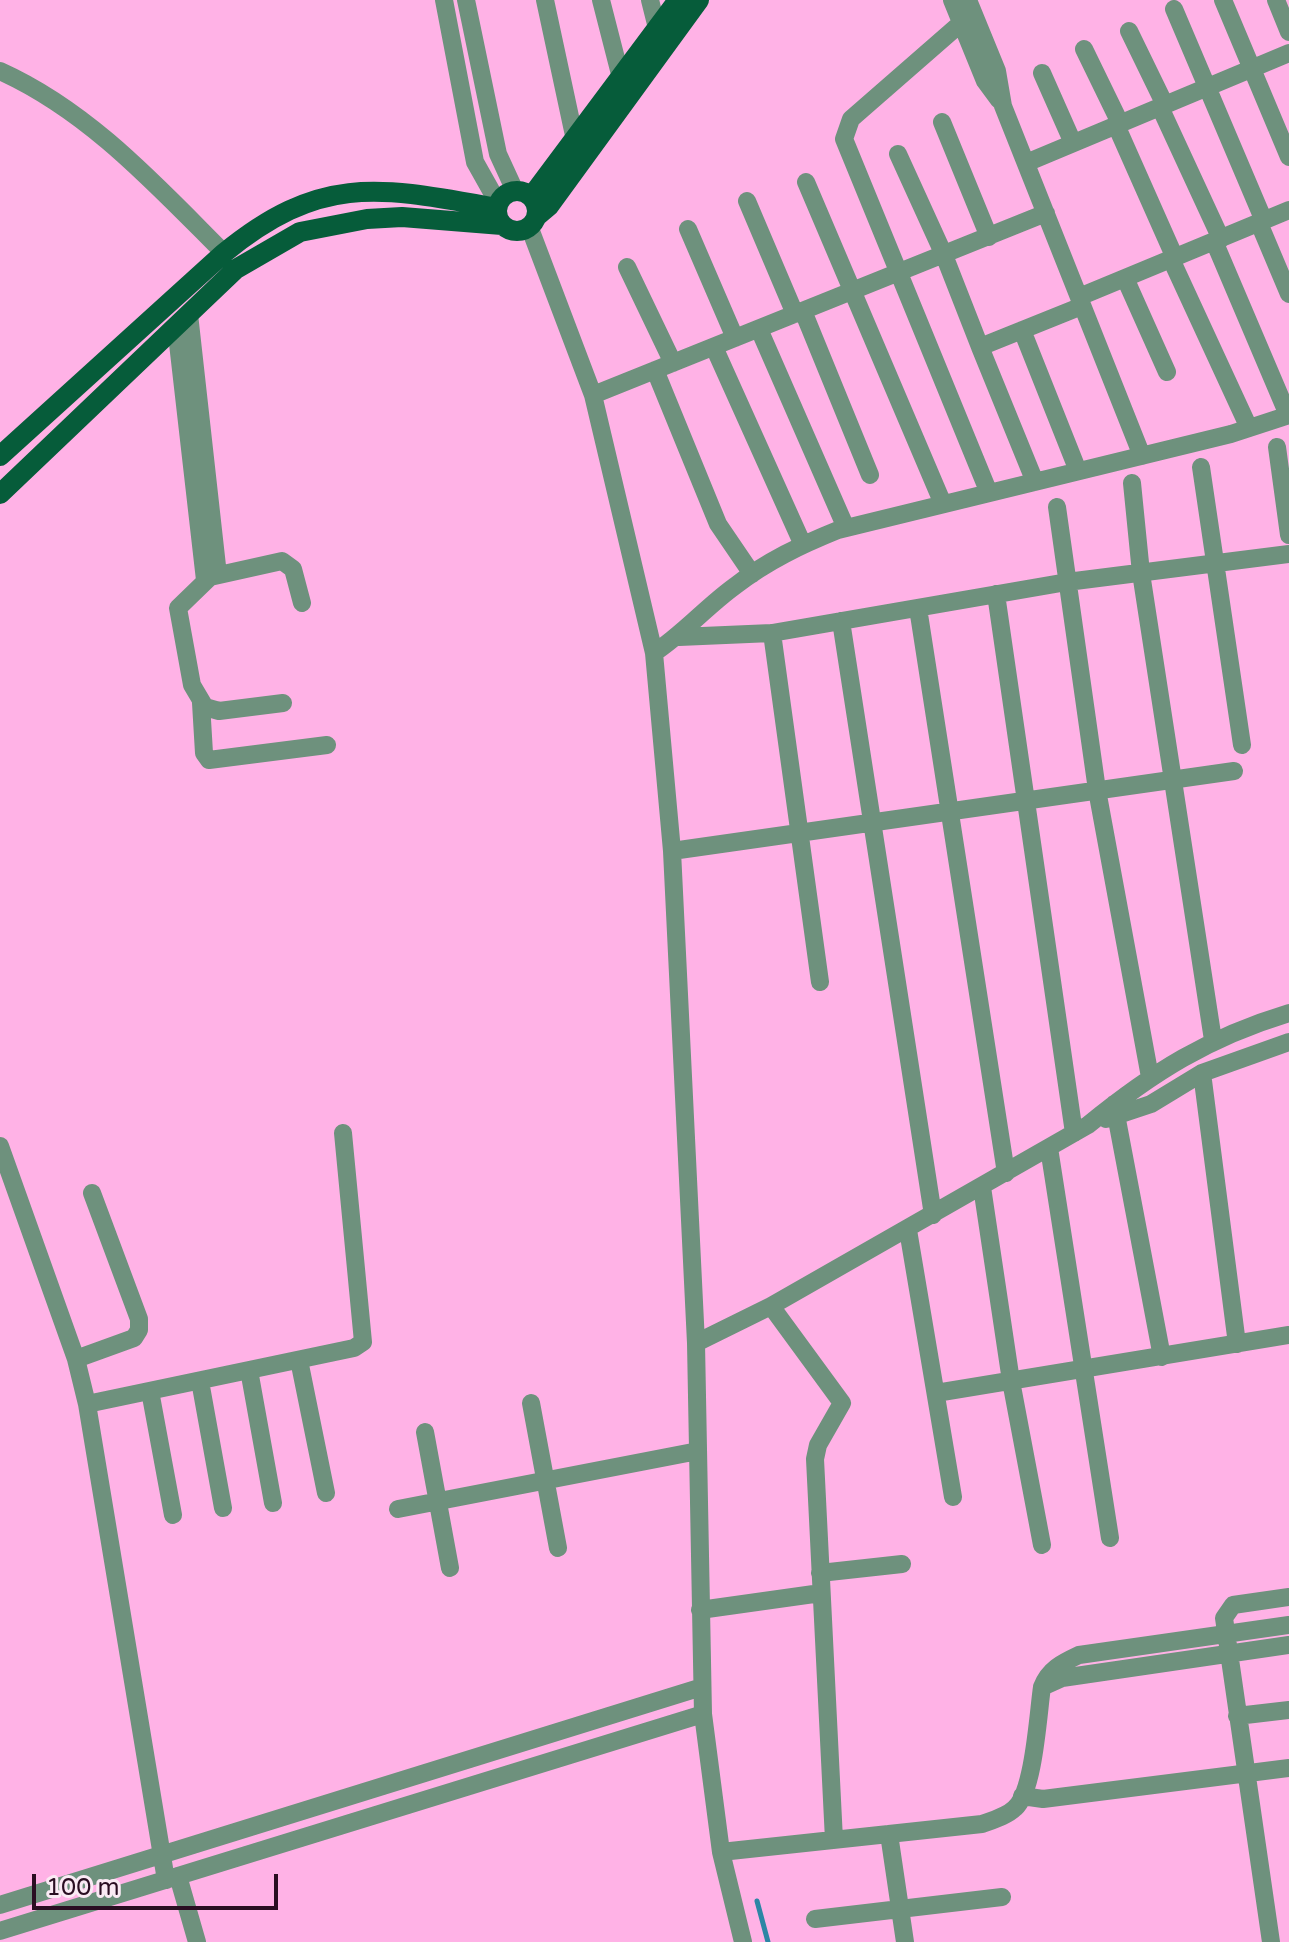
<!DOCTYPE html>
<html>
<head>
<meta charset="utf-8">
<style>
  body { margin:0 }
  #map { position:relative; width:1289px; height:1942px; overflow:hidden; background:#ffb2e6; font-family:"Varela Round",sans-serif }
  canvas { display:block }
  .scale { position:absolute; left:32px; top:1874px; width:246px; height:36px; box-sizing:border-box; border:4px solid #2a0e22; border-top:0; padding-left:10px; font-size:24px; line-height:28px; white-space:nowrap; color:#2a0e22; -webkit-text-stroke:6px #faeaf4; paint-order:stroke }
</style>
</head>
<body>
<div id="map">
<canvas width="1289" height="1942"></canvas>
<div class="scale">100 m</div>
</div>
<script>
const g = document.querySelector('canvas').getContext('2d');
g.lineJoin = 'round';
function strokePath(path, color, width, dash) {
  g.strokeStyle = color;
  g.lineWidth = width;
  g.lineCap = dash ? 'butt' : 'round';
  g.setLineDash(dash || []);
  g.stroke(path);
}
strokePath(new Path2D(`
  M757,1901l11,41`), '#2d86a5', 5);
strokePath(new Path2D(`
  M444,0l31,162 23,41
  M466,0l32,154 17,37
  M545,0l30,140
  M601,0l20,78
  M650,0l7,28
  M952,0l33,81 14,19
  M968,0l29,71 6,35 139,350
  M1223,0l66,157
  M1276,0l13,32
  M1174,9l90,212
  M961,23l-110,96 -7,20 145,354
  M1129,31l36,74
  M1084,49l36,74
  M0,71c89,40 156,114 224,182
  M1042,73l31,70
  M1160,107l61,132
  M942,122l47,115
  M1116,125l59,133
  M898,154l46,101 36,92 102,-41
  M1026,163l263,-110
  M806,182l137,322
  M747,201l48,113
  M1259,223l30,71
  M529,226l64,169 61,258 18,198 24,492 7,371 18,138 22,90
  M688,229l47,109
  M1214,241l74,174
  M1171,259l78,169
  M627,267l46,96
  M1125,278l42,94
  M1079,297l210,-87
  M803,311l67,164
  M189,314l29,261
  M176,326l29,254
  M759,329l87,199
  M1022,330l56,141
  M714,347l89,198
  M980,347l55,135
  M655,370l63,154 34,50
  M593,395l453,-182
  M1277,447l12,88
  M1201,467l41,278
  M1132,483l9,90 72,467
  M1057,507l40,283 53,287
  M996,594l78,539
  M918,608l88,565
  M841,621l92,594
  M772,633l48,349
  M679,637l93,-4 295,-51 222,-28
  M654,653c30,-20 52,-46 81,-67 32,-25 66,-41 103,-56l393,-96 58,-19
  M201,703l3,50 5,7 118,-15
  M283,703l-64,8 -14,-4 -13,-22 -14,-77 32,-31 72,-16 11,8 9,34
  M672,851l562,-80
  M1202,1073l35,271
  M1114,1104l48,253
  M1106,1119l45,-15 51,-31 87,-31
  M0,1146l76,213 11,45 79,476
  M1049,1148l61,390
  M982,1187l29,194 31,164
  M908,1230l45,267
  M771,1306l71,97 -24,42 -3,14 19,381
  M696,1343l75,-37 317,-181c65,-53 121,-88 201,-112
  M76,1359l58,-21 5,-8v-11l-47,-126
  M299,1360l27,133
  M249,1370l24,133
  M200,1381l23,127
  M150,1391l23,124
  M936,1393l353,-58
  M531,1403l27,145
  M87,1404l267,-56 9,-6 -20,-209
  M425,1432l25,136
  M398,1509l300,-58
  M820,1573l82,-9
  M700,1610l121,-17
  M1042,1687l20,-9 227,-33
  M1237,1716l52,-6
  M1022,1796l21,3 246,-31
  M889,1834l16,108
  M721,1852l261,-28c11,-4 25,-8 33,-16 19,-17 23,-94 27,-121 7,-18 20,-24 37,-32l210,-30
  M178,1876l19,66
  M0,1905l702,-218
  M815,1919l187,-22
  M0,1931l703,-217
  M1271,1942l-47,-324 9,-13 56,-8`), '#6e917d', 18);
strokePath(new Path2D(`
  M497 211a20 20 0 1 1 40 0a20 20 0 1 1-40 0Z
  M531,197l147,-197
  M536,217l13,-11 150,-206
  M0,456l224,-203c98,-80 156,-66 273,-45
  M0,494l236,-225 64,-37 67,-13 35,-2 100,8`), '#065c3a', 20);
</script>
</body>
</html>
